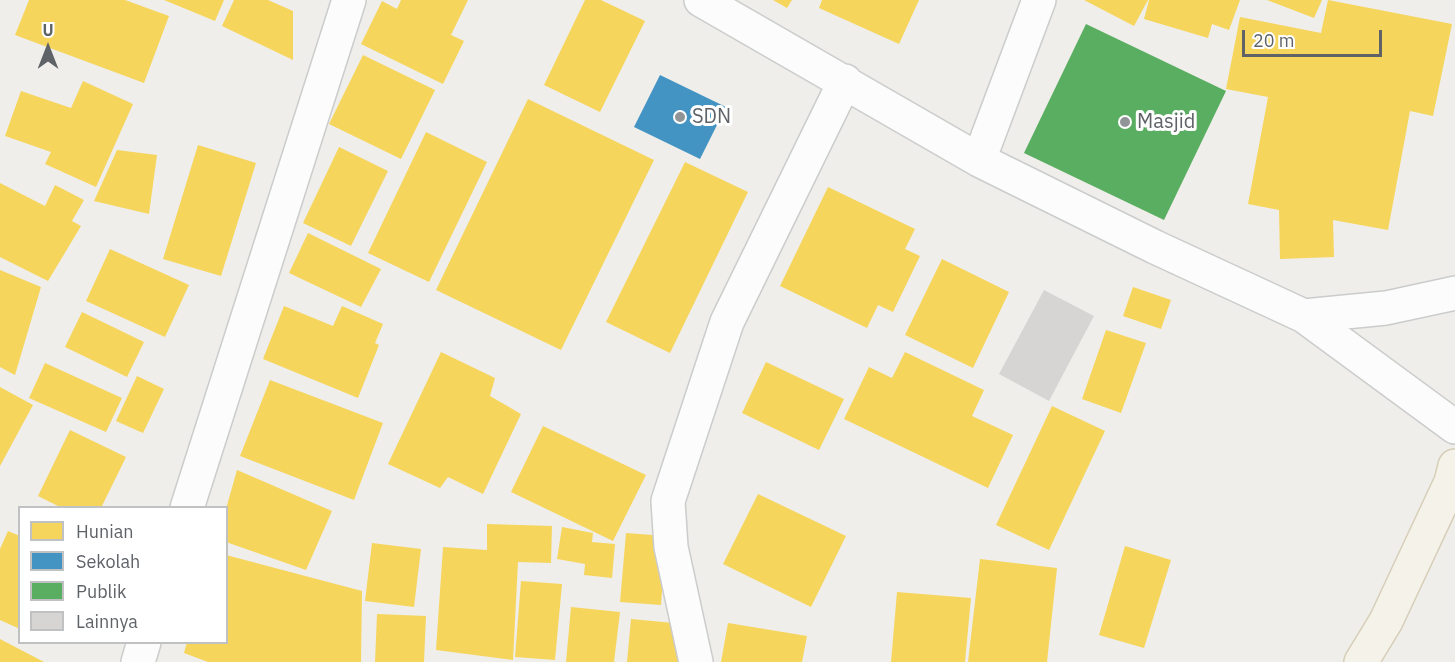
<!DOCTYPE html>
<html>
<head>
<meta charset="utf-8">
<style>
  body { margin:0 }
  #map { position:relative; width:1455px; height:662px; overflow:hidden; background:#efeeea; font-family:"IBM Plex Sans",sans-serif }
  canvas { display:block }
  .legend { position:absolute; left:18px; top:506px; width:210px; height:138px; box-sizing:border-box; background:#fff; border:2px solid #bfc1c3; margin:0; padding:8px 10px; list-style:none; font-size:18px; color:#5f6368 }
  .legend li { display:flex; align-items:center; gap:12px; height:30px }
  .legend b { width:30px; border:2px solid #bfc1c3 }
  .north { position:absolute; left:18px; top:18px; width:60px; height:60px; -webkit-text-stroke:4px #fff; paint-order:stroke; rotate:0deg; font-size:16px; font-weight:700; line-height:24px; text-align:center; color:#5f6368 }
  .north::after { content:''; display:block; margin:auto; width:21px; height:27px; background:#5f6368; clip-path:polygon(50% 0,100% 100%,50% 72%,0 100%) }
  .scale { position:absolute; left:1242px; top:30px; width:140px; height:27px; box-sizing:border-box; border:3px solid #5f6368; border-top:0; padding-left:8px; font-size:18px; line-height:21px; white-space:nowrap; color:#5f6368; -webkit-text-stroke:4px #fff; paint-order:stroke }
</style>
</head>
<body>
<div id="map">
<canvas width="1455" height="662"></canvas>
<ul class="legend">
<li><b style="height:16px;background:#f6d55c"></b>Hunian</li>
<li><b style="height:16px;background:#4393c3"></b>Sekolah</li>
<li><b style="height:16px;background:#5aae61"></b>Publik</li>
<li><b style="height:16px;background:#d6d5d3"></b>Lainnya</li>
</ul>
<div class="north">U</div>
<div class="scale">20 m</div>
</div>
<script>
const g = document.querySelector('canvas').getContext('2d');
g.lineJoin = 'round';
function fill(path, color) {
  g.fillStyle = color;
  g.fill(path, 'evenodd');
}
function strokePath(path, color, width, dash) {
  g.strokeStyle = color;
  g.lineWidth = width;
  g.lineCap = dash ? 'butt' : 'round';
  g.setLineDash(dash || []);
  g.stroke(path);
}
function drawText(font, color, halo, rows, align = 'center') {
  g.font = font + ' "IBM Plex Sans",sans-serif';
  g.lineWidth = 6;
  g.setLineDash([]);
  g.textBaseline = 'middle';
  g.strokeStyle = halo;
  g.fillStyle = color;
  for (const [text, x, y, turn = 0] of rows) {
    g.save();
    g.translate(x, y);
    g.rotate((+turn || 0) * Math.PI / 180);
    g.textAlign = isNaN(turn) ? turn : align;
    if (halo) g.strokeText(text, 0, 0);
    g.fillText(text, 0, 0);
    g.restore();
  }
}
fill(new Path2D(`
  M29,0h96l44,16 -25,67 -129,-48z
  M164,0h60l-9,21z
  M234,0h34l25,11v49l-71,-34z
  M401,0h67l-17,35 13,6 -21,43 -82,-40 21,-43 15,8z
  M585,0h16l44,21 -45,91 -56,-27z
  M773,0h19l-5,8z
  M822,0h97l-20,44 -80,-36z
  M1084,0h64l-14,26z
  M1149,0h91l-11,30 -17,-6 -4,14 -64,-19z
  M1267,0h55l-8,18z
  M1328,0l124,24 -19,92 -23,-5 -22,119 -55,-10 1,37 -54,2 -1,-49 -31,-6 20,-107 -42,-8 14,-72 81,16z
  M363,55l72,35 -34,69 -72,-35z
  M83,81l50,23 -37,83 -51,-23 6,-12 -46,-16 16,-45 50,17z
  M528,99l126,61 -93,190 -125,-60z
  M426,132l61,30 -58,120 -61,-29z
  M198,145l58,18 -35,113 -58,-17z
  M339,147l49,24 -37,75 -48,-23z
  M117,150l40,5 -8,59 -55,-13z
  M685,162l63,30 -78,161 -64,-31z
  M0,183l45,23 10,-21 29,15 -12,21 9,5 -33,55 -48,-24z
  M828,187l87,42 -10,20 15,7 -27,56 -15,-7 -11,23 -87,-42z
  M308,233l73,36 -20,38 -72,-34z
  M110,249l79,36 -24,52 -79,-36z
  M942,259l67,33 -36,76 -68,-33z
  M0,270l41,17 -26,88 -15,-8z
  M1133,287l38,13 -10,29 -38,-13z
  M284,306l49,20 9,-20 41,18 -8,19 4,2 -21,53 -95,-39z
  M82,312l62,30 -17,35 -62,-30z
  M1106,330l40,13 -25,70 -39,-14z
  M441,352l54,26 -5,18 31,18 -38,80 -35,-17 -8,11 -52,-24z
  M905,352l79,38 -12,26 41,19 -25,53 -144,-69 25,-52 23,11z
  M766,362l78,37 -25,51 -77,-37z
  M45,363l77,35 -16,34 -77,-34z
  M137,376l27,13 -21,44 -27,-12z
  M270,380l113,43 -29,77 -114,-44z
  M0,387l33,18 -33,61z
  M1052,406l53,25 -56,119 -53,-25z
  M543,426l103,49 -33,66 -102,-49z
  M70,430l56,27 -25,51h-39l-24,-12z
  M237,470l95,41 -26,59 -80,-28v-33z
  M758,494l88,42 -35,71 -88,-43z
  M487,524l65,2 -1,37 -33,-1 -5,98 -77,-10 7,-103 44,3z
  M562,527l31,6 -1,9 23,2 -3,34 -28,-3 1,-11 -28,-5z
  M8,531l12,5v93l-20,-9v-71z
  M626,533l40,3 -5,69 -41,-3z
  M372,543l49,6 -7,58 -49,-6z
  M1125,546l46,14 -27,88 -45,-13z
  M226,555l136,36 -1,71h-153l-24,-9 3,-11h39z
  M980,559l77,9 -10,94h-79z
  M521,581l41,3 -7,76 -40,-3z
  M897,592l74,6 -6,64h-74z
  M571,607l49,5 -6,50h-48z
  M377,614l49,2 -2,46h-49z
  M631,619l54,5 -4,38h-54z
  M728,623l79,13 -5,26h-81z
  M0,639l44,23h-44z`), '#f6d55c');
fill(new Path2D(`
  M660,75l66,32 -26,52 -66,-32z`), '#4393c3');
fill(new Path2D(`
  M1086,24l140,67 -62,129 -140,-67z`), '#5aae61');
fill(new Path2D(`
  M1044,290l50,26 -45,85 -50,-27z`), '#d6d5d3');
const minor = new Path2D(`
  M701,0l278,160 176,87 149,69 151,111
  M979,160l60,-160
  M1304,316l82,-8 69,-15
  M187,508l162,-508
  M138,662l6,-20
  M696,662l-25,-115 -3,-46 59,-179 118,-241`);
const major = new Path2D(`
  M1361,662l25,-41 65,-139 4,-16`);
strokePath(minor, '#cbcccc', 36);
strokePath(major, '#d7ceb8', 36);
strokePath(minor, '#fdfcfc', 33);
strokePath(major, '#f4f2e9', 33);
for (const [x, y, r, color] of [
  [680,117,6,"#919496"],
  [1125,122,6,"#919496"]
]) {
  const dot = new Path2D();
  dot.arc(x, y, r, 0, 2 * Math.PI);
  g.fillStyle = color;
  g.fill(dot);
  strokePath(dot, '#fff', 2);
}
drawText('20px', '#5f6368', '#fff', [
  ["SDN",692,117],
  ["Masjid",1137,122]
], 'left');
</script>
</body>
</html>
